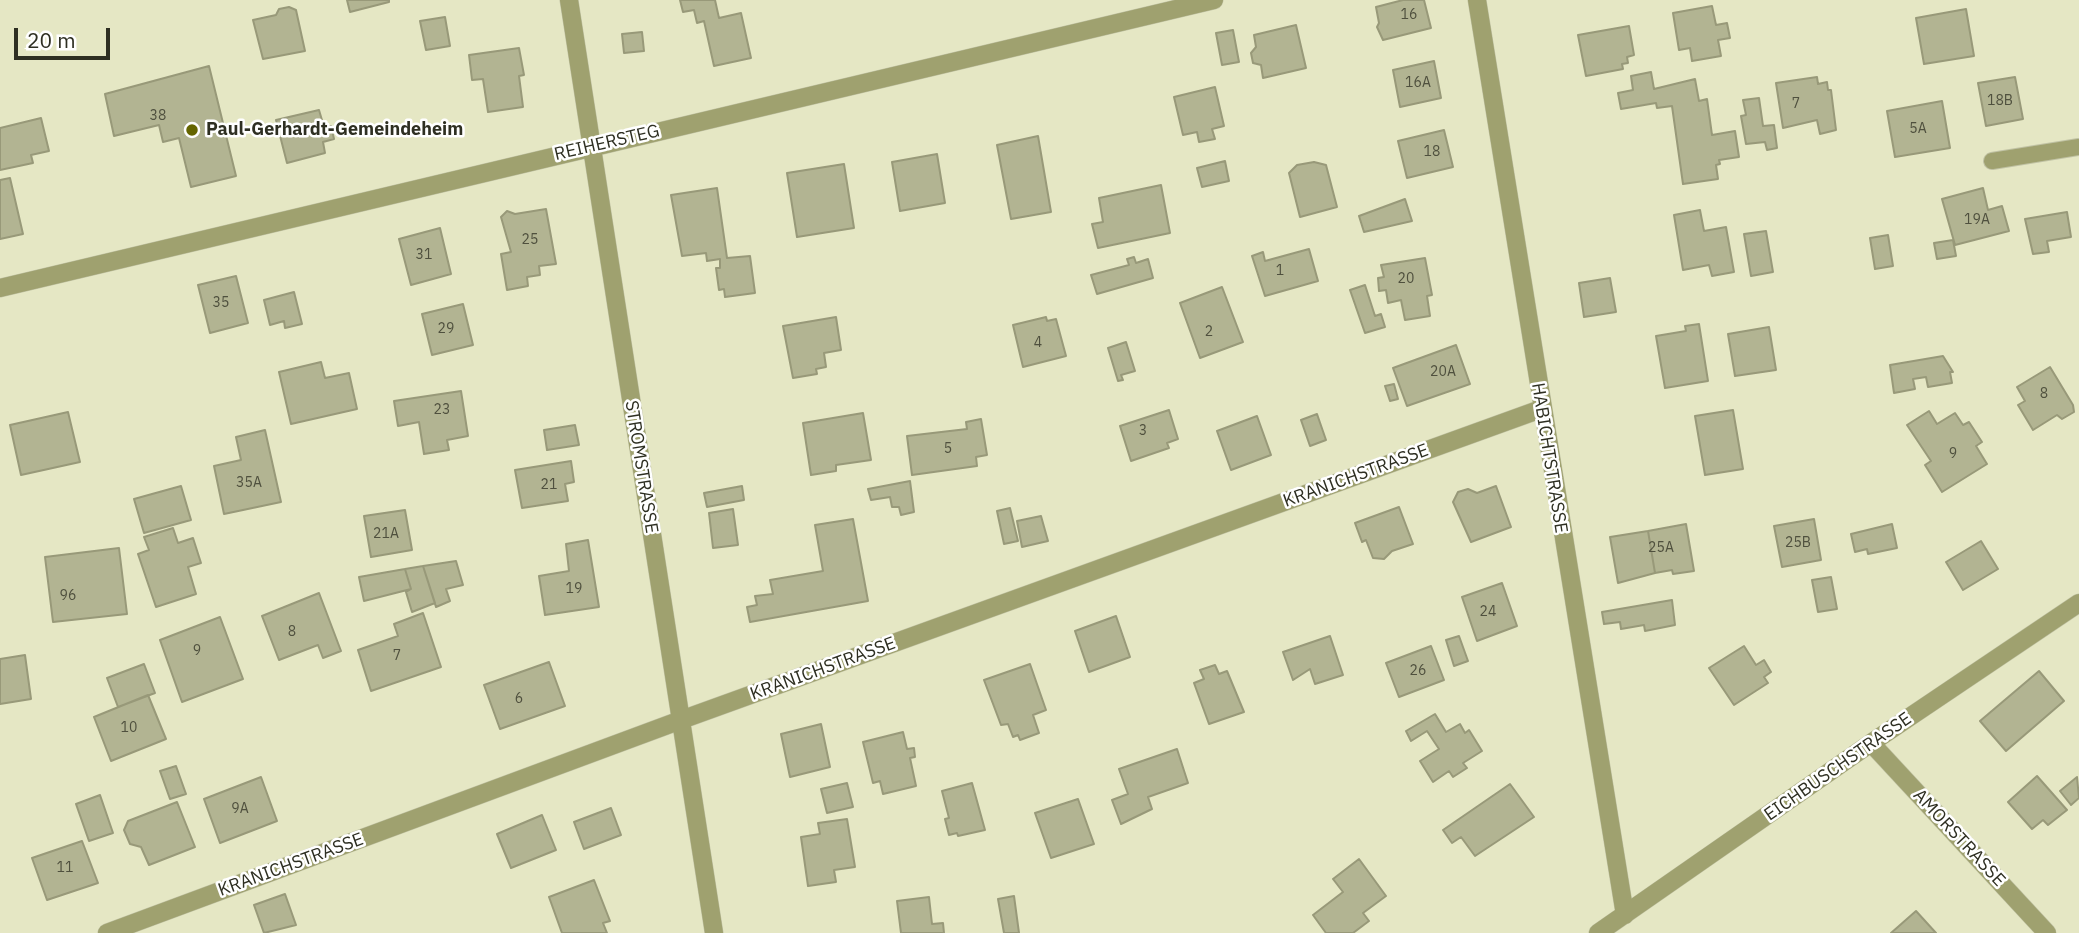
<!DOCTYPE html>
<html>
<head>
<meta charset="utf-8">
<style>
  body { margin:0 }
  #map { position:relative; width:2079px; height:933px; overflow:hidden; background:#e5e7c4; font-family:"IBM Plex Sans",sans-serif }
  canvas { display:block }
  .scale { position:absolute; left:14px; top:28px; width:96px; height:32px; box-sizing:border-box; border:4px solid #2e2f22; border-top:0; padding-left:9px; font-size:21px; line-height:24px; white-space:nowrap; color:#2e2f22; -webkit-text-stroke:5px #fff; paint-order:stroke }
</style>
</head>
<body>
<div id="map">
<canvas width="2079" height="933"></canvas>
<div class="scale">20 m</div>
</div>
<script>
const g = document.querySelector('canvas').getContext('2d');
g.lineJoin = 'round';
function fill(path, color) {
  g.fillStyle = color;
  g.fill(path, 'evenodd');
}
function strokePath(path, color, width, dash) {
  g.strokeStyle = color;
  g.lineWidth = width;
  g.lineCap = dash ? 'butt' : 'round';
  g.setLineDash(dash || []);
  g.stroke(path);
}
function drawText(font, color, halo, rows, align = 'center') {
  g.font = font + ' "IBM Plex Sans",sans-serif';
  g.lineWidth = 5;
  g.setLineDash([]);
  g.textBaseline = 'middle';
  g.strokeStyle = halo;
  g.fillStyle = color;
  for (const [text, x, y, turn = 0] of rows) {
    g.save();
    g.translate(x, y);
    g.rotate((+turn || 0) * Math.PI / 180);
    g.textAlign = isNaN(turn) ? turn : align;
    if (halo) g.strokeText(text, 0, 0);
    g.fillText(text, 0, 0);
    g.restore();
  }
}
const building = new Path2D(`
  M347,0h42v2l-39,10z
  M680,0h35l4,18 22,-5 10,45 -37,8 -10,-45 -7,2 -3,-13 -11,2z
  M1403,0h21l7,28 -48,12 -6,-13 2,-4 -3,-16z
  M1712,6l4,19 11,-2 3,15 -12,2 3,16 -29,5 -2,-13 -11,2 -6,-37z
  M289,7l7,3 9,41 -42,8 -10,-39 23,-5 3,-6z
  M1966,9l8,47 -50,8 -8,-46z
  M445,17l5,29 -24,4 -6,-29z
  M1296,25l10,43 -43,10 -2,-13 -8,-2 -2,-10 5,-6 -2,-12z
  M1629,26l5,29 -7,2 1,6 -6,1 1,5 -37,7 -8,-41z
  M1233,30l6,32 -17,3 -6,-32z
  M642,32l2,19 -20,2 -2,-19z
  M519,48l5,27 -5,1 4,31 -35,5 -5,-33 -11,1 -3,-25z
  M1434,61l7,37 -41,9 -7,-37z
  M209,66l27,110 -45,11 -12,-49 -16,4 -4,-17 -45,11 -9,-42z
  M1651,72l3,17 41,-10 4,22 8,-2 5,36 23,-4 4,26 -20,3 1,4 -4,1 2,14 -35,5 -11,-78 -15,2 -1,-5 -35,6 -3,-16 15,-3 -2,-14z
  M1817,77l1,7 9,-2 1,8h3l5,40 -16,4 -3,-14 -34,8 -7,-45z
  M2015,77l8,42 -37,7 -8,-43z
  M1215,87l9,39 -12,3 3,10 -16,3 -2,-10 -14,3 -9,-38z
  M1759,98l4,28 11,-1 3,23 -10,2 -2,-8 -19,2 -5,-28 5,-1 -3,-15z
  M1942,101l8,47 -55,9 -8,-46z
  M319,110l5,17 7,-1 3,13 -11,3 2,11 -38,10 -11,-43z
  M41,118l8,33 -18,4 2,8 -33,7v-42z
  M1444,130l9,37 -46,11 -9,-37z
  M1038,136l13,76 -40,7 -14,-74z
  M937,154l8,49 -45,8 -8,-49z
  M1225,161l4,20 -27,6 -5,-19z
  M1314,162l12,3 11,42 -37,10 -11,-44 8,-8z
  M844,164l10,64 -57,9 -10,-64z
  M10,178l13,56 -23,5v-59z
  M1161,185l9,48 -72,15 -6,-24 11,-2 -4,-24z
  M717,188l10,70 23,-2 5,37 -30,4 -1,-8 -5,1 -3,-22h4v-9l-13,2 -1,-8 -24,3 -11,-61z
  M1983,188l5,22 14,-4 7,25 -54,14 -13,-46z
  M1405,199l7,22 -48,11 -5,-16z
  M546,209l10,55 -17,2 1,9 -13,2 1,9 -21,4 -6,-36 10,-2 -10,-35 6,-6 8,3z
  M1700,210l4,21 22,-4 8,45 -22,4 -3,-11 -26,5 -9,-55z
  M2067,212l4,25 -24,4 2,11 -16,2 -8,-35z
  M440,228l11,46 -40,11 -12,-46z
  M1766,231l7,41 -22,4 -7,-42z
  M1888,235l5,31 -18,3 -5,-31z
  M1953,240l3,16 -19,3 -3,-16z
  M1309,249l9,32 -53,15 -13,-40 11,-4 2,9z
  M1134,257l2,6 12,-4 5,19 -56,16 -6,-19 38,-10 -2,-6z
  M1425,258l7,37 -5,1 3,20 -25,4 -4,-20 -13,3 -2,-13 -7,1 -1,-13 6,-1 -3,-12z
  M236,276l12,47 -38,10 -12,-48z
  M1610,278l6,34 -32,5 -5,-34z
  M1365,285l10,31 6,-2 4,13 -20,6 -15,-43z
  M1222,287l21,55 -43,16 -20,-55z
  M294,292l8,32 -17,4 -1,-7 -14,4 -6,-25z
  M463,304l10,41 -41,10 -10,-41z
  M836,317l5,33 -17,3 2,14 -10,2 1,5 -24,4 -10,-52z
  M1046,317l1,4 9,-2 10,37 -43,11 -10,-42z
  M1699,324l9,57 -43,7 -9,-52 30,-5 -1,-5z
  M1769,327l7,43 -41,6 -7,-42z
  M1126,342l9,29 -14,4 2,5 -5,1 -10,-33z
  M1456,345l14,39 -63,22 -14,-38z
  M1943,356l10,16h-3l2,11 -24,4 -2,-10 -13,2 2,10 -21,4 -4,-28z
  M321,362l4,16 24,-5 8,36 -66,15 -12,-52z
  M2050,367l23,38 1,7 -12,7 -5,-4 -24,15 -15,-25 7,-4 -8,-14z
  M1394,384l4,15 -8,2 -5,-15z
  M461,391l7,45 -21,4 2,10 -25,4 -5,-32 -21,4 -4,-25z
  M1169,410l9,29 -11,4 2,5 -38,13 -11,-35z
  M1733,410l10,59 -38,6 -10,-59z
  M1929,411l8,13 18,-11 8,12 6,-3 13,20 -6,4 11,18 -45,28 -17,-27 6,-4 -24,-36z
  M68,412l12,50 -59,13 -11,-50z
  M863,413l8,47 -35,5v6l-25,4 -8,-52z
  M1317,414l9,26 -16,6 -9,-26z
  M1257,416l14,39 -40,15 -14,-39z
  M981,419l6,36 -11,2 1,9 -65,9 -5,-39 60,-7 -1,-7z
  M575,425l4,20 -32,5 -3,-20z
  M265,430l16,72 -57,12 -10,-48 27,-6 -5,-23z
  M571,461l3,21 -9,2 3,17 -46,7 -7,-38z
  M910,481l4,31 -13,3 -2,-8h-7l-2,-10 -19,3 -3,-11z
  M181,486l10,34 -47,13 -10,-34z
  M742,486l2,14 -37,7 -3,-14z
  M1496,486l15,41 -40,15 -18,-40 5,-10 10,-3 9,4z
  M1399,507l14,37 -21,7 -8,8 -11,-1 -7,-18 -4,2 -7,-19z
  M1010,508l8,33 -14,3 -7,-33z
  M733,509l5,36 -25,3 -4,-35z
  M405,510l7,40 -41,7 -7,-41z
  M1041,516l7,25 -26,6 -5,-26z
  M853,519l15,82 -118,21 -3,-15 10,-2 -2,-9 18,-2 -3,-14 53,-9 -8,-46z
  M1814,519l7,41 -39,7 -8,-41z
  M1686,524l8,47 -21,3 -1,-4 -17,3 -7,-42z
  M1892,524l5,24 -29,6 -1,-5 -12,3 -4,-18z
  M173,528l5,15 15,-5 8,25 -13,4 8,27 -40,13 -18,-53 11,-4 -5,-13z
  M1648,531l7,42 -37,10 -8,-46z
  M588,540l11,67 -54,8 -6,-39 30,-5 -3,-27z
  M1981,541l17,28 -35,21 -17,-28z
  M119,548l8,66 -74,8 -8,-65z
  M456,561l7,24 -17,4 4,12 -14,6 -13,-41z
  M423,566l12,37 -23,9 -6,-20 5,-3 -6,-20z
  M405,569l6,20 -47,12 -5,-24z
  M1831,577l6,32 -19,3 -6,-32z
  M1502,583l15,43 -40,15 -15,-44z
  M319,593l22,58 -18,7 -5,-13 -39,15 -17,-44z
  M1672,600l3,25 -30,6 -1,-6 -23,4 -1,-7 -16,2 -2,-12z
  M423,613l18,54 -70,24 -13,-41 40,-14 -4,-12z
  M1116,616l14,41 -41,15 -14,-41z
  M220,617l23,62 -61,23 -22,-62z
  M1330,636l13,39 -28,9 -5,-15 -17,11 -10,-28z
  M1459,636l9,25 -14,5 -8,-26z
  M1431,646l13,34 -45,17 -13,-34z
  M1744,646l12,19 8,-5 7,12 -7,5 4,6 -34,22 -25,-37z
  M25,655l6,44 -31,5v-45z
  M549,662l16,44 -65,23 -16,-44z
  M144,664l11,29 -37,14 -11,-29z
  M1030,664l16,46 -13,5 6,18 -19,7 -2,-5 -5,2 -5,-13 -7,1 -17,-45z
  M1215,665l4,9 8,-3 17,41 -35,12 -15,-41 10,-4 -4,-9z
  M2039,671l25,30 -58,50 -26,-30z
  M148,695l18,44 -55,22 -17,-44z
  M1435,714l11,18 14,-8 5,9 4,-3 13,21 -19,12 4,5 -14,9 -4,-6 -16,11 -13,-21 19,-12 -12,-18 -16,10 -5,-10z
  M821,724l9,43 -40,10 -9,-43z
  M903,732l4,17 7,-1 1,9 -5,1 6,28 -33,8 -3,-13 -7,2 -10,-41z
  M1177,749l11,34 -40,14 4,12 -31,15 -9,-24 16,-6 -9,-25z
  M176,766l10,28 -16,5 -10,-28z
  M2037,776l30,34 -19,15 -5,-5 -11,9 -24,-27z
  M261,777l16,44 -57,22 -16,-44z
  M2077,777l2,21 -8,7 -11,-14z
  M847,783l6,24 -26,6 -6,-24z
  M972,783l13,47 -27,6 -1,-3 -8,2 -4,-16 4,-1 -7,-27z
  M1510,784l24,33 -59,39 -14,-19 -9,6 -9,-13z
  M100,795l13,38 -24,8 -13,-37z
  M1078,799l16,45 -43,14 -16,-45z
  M177,802l18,45 -46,18 -8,-18 -11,-3 -6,-14 4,-9z
  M611,808l10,27 -37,14 -10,-27z
  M542,815l14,35 -45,18 -14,-34z
  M847,819l8,48 -21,3 2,12 -28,4 -7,-49 19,-3 -2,-11z
  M82,841l16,42 -51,17 -15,-42z
  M1359,859l27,37 -23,17 6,8 -16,12h-27l-13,-18 30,-23 -10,-13z
  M594,880l16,41 -7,2 4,10h-45l-13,-36z
  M285,894l11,31 -32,8 -10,-28z
  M1014,896l5,37h-15l-6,-34z
  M929,897l3,27 11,-1 1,10h-43l-4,-32z
  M1916,911l20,22h-45z`);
fill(building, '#b2b492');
strokePath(building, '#989979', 2);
const lane = new Path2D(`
  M1992,161l87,-14`);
const street = new Path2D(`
  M569,0l145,933
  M1477,0l148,915
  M0,288l1214,-288
  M1871,743l176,190
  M107,933l574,-213 860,-311
  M1598,933l273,-190 208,-140`);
strokePath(lane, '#c0c2a4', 18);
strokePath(street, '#c0c2a4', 19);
strokePath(lane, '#9fa16f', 16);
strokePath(street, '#9fa16f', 18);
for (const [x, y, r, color] of [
  [192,130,7,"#656500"]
]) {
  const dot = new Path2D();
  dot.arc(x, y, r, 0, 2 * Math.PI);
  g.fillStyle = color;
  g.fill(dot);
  strokePath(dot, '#fff', 2.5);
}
drawText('14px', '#4f503e', null, [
  ["16",1409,15],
  ["16A",1418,83],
  ["18B",2000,101],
  ["7",1796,104],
  ["38",158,116],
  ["5A",1918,129],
  ["18",1432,152],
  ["19A",1977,220],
  ["25",530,240],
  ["31",424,255],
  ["1",1280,271],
  ["20",1406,279],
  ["35",221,303],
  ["29",446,329],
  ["2",1209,332],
  ["4",1038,343],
  ["20A",1443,372],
  ["8",2044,394],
  ["23",442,410],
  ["3",1143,431],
  ["5",948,449],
  ["9",1953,454],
  ["35A",249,483],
  ["21",549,485],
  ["21A",386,534],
  ["25B",1798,543],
  ["25A",1661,548],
  ["19",574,589],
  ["96",68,596],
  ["24",1488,612],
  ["8",292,632],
  ["9",197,651],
  ["7",397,656],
  ["26",1418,671],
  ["6",519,699],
  ["10",129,728],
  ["9A",240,809],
  ["11",65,868]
]);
drawText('bold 18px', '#2e2f22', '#fff', [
  ["Paul-Gerhardt-Gemeindeheim",206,130]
], 'left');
drawText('18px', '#2e2f22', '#fff', [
  ["REIHERSTEG",607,143,-13],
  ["HABICHTSTRASSE",1549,458,81],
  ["STROMSTRASSE",641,467,81],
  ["KRANICHSTRASSE",1356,476,-20],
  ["KRANICHSTRASSE",823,669,-20],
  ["EICHBUSCHSTRASSE",1838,767,-35],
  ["AMORSTRASSE",1959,838,47],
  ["KRANICHSTRASSE",291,865,-20]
]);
</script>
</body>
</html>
